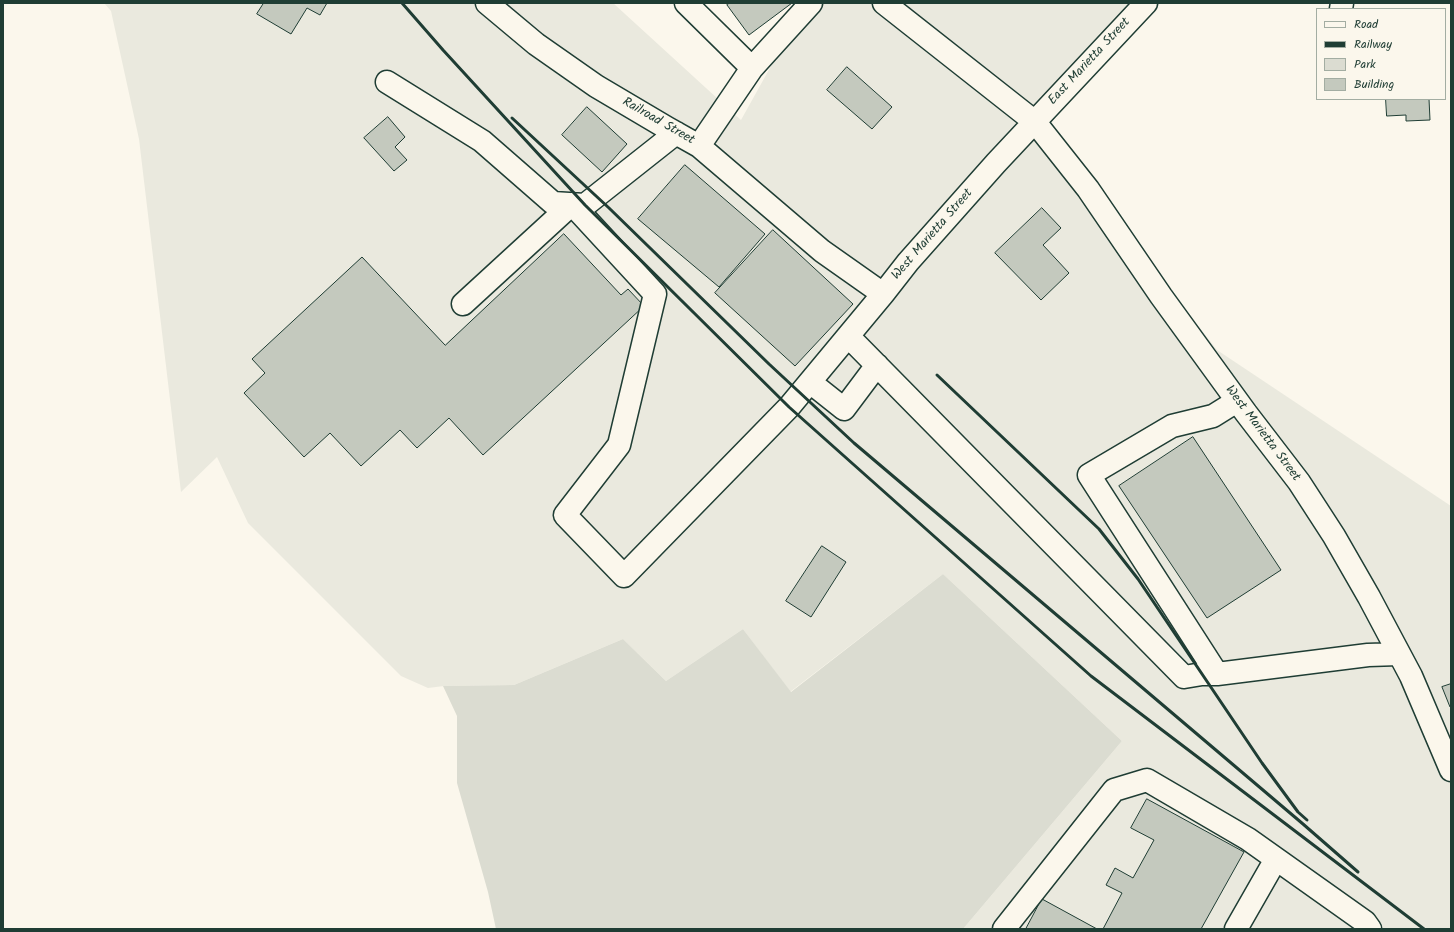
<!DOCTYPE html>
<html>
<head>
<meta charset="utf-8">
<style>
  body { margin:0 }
  #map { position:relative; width:1454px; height:932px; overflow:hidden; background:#fbf7ec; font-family:Kalam,sans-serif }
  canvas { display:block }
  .frame { position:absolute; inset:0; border:4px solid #1f3d34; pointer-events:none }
  .legend { position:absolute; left:1316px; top:8px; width:130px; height:92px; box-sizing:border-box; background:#fbf7ec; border:1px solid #a3ada2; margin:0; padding:5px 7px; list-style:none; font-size:12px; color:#1f3d34 }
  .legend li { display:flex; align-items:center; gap:8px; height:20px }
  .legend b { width:20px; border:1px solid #a3ada2 }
</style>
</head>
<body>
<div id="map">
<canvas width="1454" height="932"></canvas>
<div class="frame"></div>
<ul class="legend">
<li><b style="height:5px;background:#fbf7ec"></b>Road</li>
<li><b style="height:5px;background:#1f3d34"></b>Railway</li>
<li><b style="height:11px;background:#dbdcd1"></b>Park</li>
<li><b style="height:11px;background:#c4c9be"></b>Building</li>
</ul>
</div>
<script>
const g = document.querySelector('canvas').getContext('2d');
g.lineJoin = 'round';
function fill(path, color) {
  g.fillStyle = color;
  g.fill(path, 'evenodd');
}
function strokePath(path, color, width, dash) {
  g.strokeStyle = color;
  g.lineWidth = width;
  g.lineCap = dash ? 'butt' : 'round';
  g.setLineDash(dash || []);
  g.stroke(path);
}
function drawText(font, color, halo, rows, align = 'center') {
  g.font = font + ' Kalam,sans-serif';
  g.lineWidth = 3.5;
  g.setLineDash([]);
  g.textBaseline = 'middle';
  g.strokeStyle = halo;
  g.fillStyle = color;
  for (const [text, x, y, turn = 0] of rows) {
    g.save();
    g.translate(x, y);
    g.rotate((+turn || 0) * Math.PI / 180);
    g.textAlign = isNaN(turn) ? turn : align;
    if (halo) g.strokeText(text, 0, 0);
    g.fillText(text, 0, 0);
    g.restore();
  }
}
fill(new Path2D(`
  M104,3h509l128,117 65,-117h337l-100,123 174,224 234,156v423h-488l159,-188 -179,-167 -153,118 -47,-63 -77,52 -43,-42 -109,46 -70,1 -16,2 -27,-12 -153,-153 -31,-66 -36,35 -42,-353 -28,-128z`), '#eae9de');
fill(new Path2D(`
  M943,574l179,167 -159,188h-467l-8,-37 -31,-109v-67l-14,-30 71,-1 109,-46 43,42 77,-52 48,63z`), '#dbdcd1');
const building = new Path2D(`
  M264,3h63l-7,12 -13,-7 -16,26 -34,-20z
  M730,3h62l-43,32 -22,-30z
  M847,67l45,40 -20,22 -45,-39z
  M1386,99h43l1,21 -24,1v-6l-19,1z
  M587,107l40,37 -25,28 -40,-37z
  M388,117l17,20 -10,10 12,13 -13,11 -30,-33z
  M685,165l80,69 -46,53 -81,-68z
  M1042,208l19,20 -18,17 26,28 -28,27 -46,-47z
  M773,230l80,74 -58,62 -80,-73z
  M564,234l57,61 7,-6 16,17 -161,149 -34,-37 -32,30 -17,-18 -39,36 -31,-33 -26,24 -60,-64 21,-20 -13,-14 110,-102 83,88z
  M1193,437l88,133 -74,48 -88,-132z
  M822,546l24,16 -35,55 -25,-16z
  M1451,684v23h-1l-8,-20z
  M1147,799l97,53 -43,77h-98l19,-36 -16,-8 9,-17 18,10 21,-38 -23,-12z
  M1042,899l55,30h-71z`);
fill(building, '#c4c9be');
strokePath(building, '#1f3d34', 1);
const minor = new Path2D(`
  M487,3l49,41 60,42 71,42 32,18 123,105 61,43 25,-32 88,-99 150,-160
  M686,3l66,65
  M884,3l151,119 53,67 73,107 85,117 53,69 35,54 35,61 42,79 40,94
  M1341,9l1,-6
  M387,82l95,59 71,62 32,2 91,-72
  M699,146l53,-78 59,-65
  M463,304l109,-100 83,90 -36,151 -54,70 59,61 165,-169 94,-113
  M848,336l336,341 18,-3h15l151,-19 31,-1
  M810,382l34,27 33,-44
  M1217,674l-128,-199 83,-49 41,-10 24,-15
  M1004,929l110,-139 33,-10 101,59 117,83 5,7
  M1236,929l40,-70`);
strokePath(minor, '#1f3d34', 25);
strokePath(minor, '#fbf7ec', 22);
strokePath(new Path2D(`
  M402,3l41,47 142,155 204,202 302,269 333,253
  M512,118l97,90 160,156 85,79 449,381 55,48
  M937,375l162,154 39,50 124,184 36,49 9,8`), '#1f3d34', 3);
drawText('13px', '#1f3d34', '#fbf7ec', [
  ["East Marietta Street",1090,62,-47],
  ["Railroad Street",658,122,30],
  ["West Marietta Street",933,235,-49],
  ["West Marietta Street",1262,434,53]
]);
</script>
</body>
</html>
